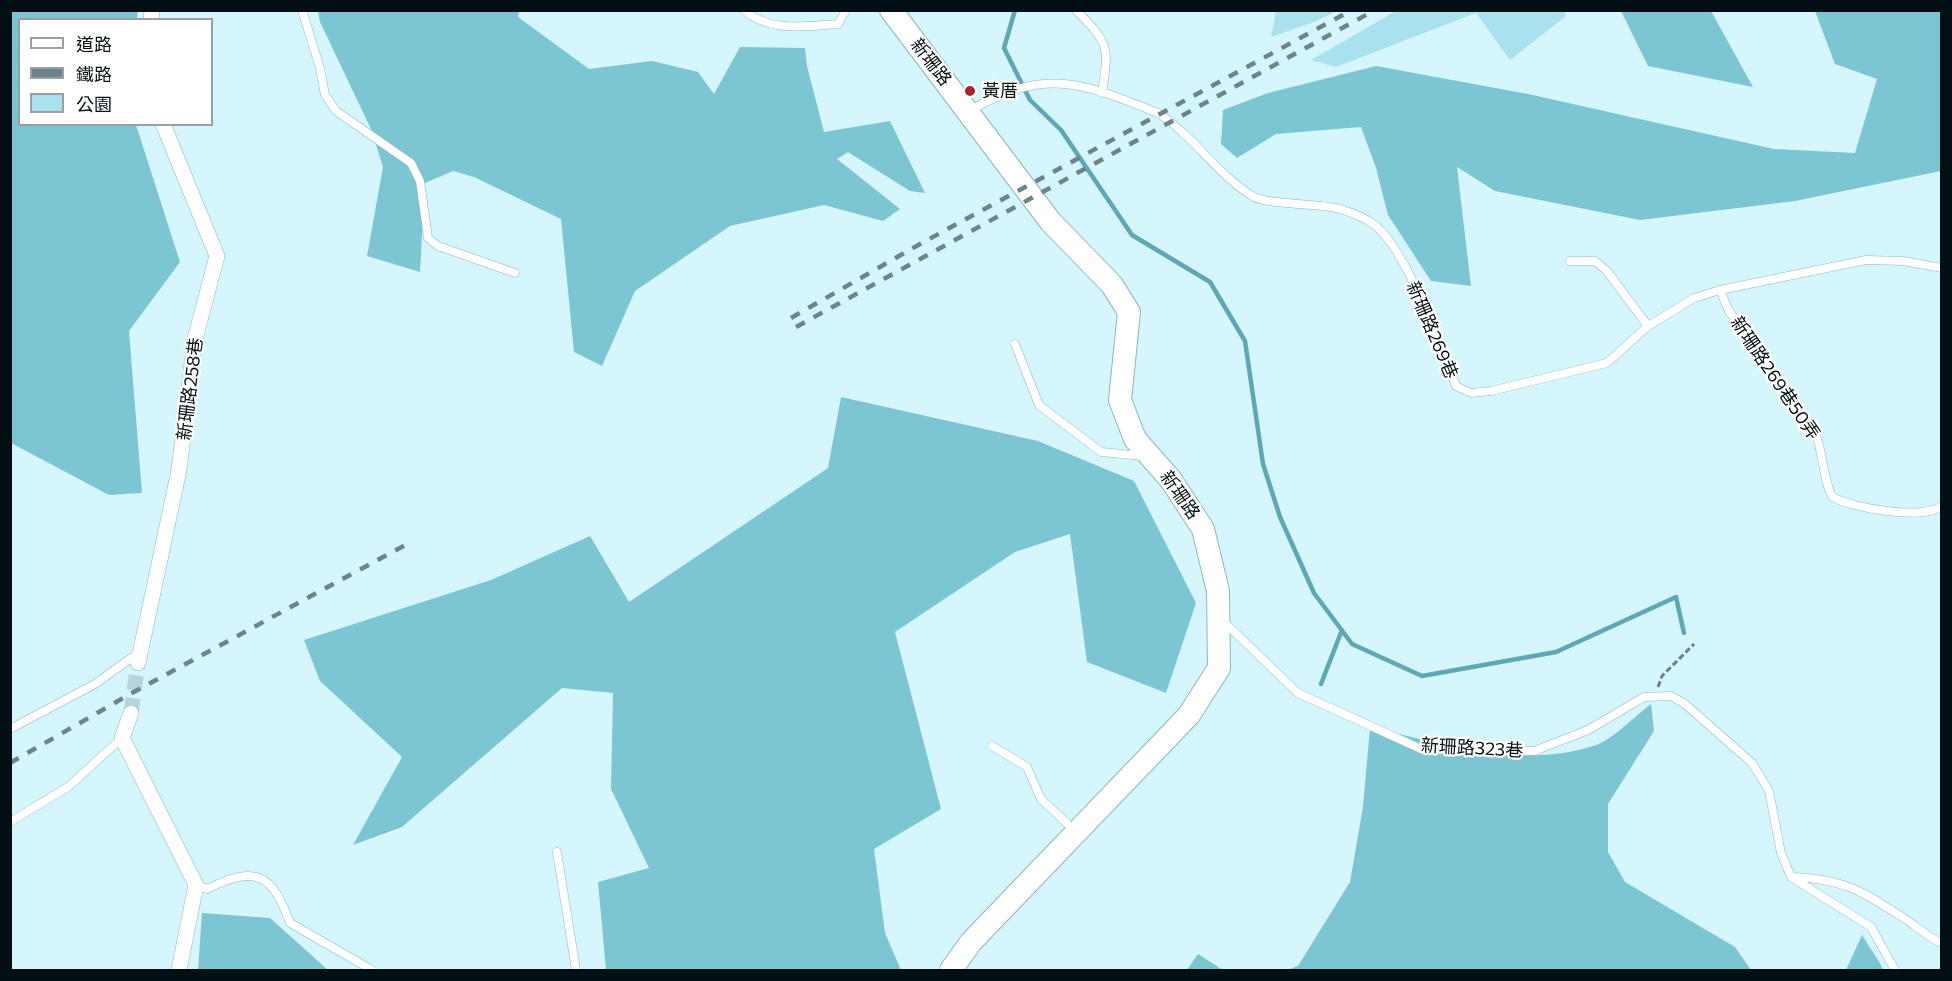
<!DOCTYPE html>
<html>
<head>
<meta charset="utf-8">
<style>
  body { margin:0 }
  #map { position:relative; width:1952px; height:981px; overflow:hidden; background:#d5f6fd; font-family:Commissioner,"Noto Sans TC",sans-serif }
  canvas { display:block }
  .frame { position:absolute; inset:0; border:12px solid #031013; pointer-events:none }
  .legend { position:absolute; left:18px; top:18px; width:195px; height:108px; box-sizing:border-box; background:#fff; border:2px solid #9a9fa1; margin:0; padding:8px 10px; list-style:none; font-size:18px; color:#031013 }
  .legend li { display:flex; align-items:center; gap:12px; height:30px }
  .legend b { width:30px; border:2px solid #9a9fa1 }
</style>
</head>
<body>
<div id="map">
<canvas width="1952" height="981"></canvas>
<div class="frame"></div>
<ul class="legend">
<li><b style="height:8px;background:#fff"></b>道路</li>
<li><b style="height:8px;background:#6d858a"></b>鐵路</li>
<li><b style="height:16px;background:#a9e2ee"></b>公園</li>
</ul>
</div>
<script>
const g = document.querySelector('canvas').getContext('2d');
g.lineJoin = 'round';
function fill(path, color) {
  g.fillStyle = color;
  g.fill(path, 'evenodd');
}
function strokePath(path, color, width, dash) {
  g.strokeStyle = color;
  g.lineWidth = width;
  g.lineCap = dash ? 'butt' : 'round';
  g.setLineDash(dash || []);
  g.stroke(path);
}
function drawText(font, color, halo, rows, align = 'center') {
  g.font = font + ' Commissioner,"Noto Sans TC",sans-serif';
  g.lineWidth = 4.5;
  g.setLineDash([]);
  g.textBaseline = 'middle';
  g.strokeStyle = halo;
  g.fillStyle = color;
  for (const [text, x, y, turn = 0] of rows) {
    g.save();
    g.translate(x, y);
    g.rotate((+turn || 0) * Math.PI / 180);
    g.textAlign = isNaN(turn) ? turn : align;
    if (halo) g.strokeText(text, 0, 0);
    g.fillText(text, 0, 0);
    g.restore();
  }
}
fill(new Path2D(`
  M1564,10l2,6 -56,44 -34,-47 -140,54 -25,-7 85,-49z
  M1276,11v-1l60,1 -19,10 -46,16z`), '#a9e2ee');
fill(new Path2D(`
  M10,11h128l-1,8 -117,1v104l116,1 44,137 -51,69 13,162 -33,2 -98,-52z
  M318,11h201l-1,6 71,52 63,-8 46,11 16,22 26,-47 65,1 2,18 17,66 66,-11 35,72 -15,-2 -62,-39 -11,7 63,50 -17,12 -59,-16 -94,21 -95,65 -33,75 -28,-14 -13,-133 -87,-42 -21,-6 -28,12 -5,89 -53,-16 16,-89 -12,-38 -51,-107z
  M1621,11h90l42,76 -105,-21z
  M1815,11h126v160l-146,30 -155,19 -145,-29 -38,-24 14,119 -40,-5 -43,-66 -12,-47 -15,-41 -85,7 -39,24 -16,-14 2,-34 45,-17 108,-27 152,28 246,55 81,4 22,-74 -42,-15z
  M841,397l197,44 96,40 62,122 -30,90 -79,-31 -17,-128 -55,18 -120,80 46,177 -67,40 11,84 16,37h-295l-8,-88 51,-14 -38,-79 2,-96 -51,-5 -160,139 -49,18 49,-88 -82,-76 -16,-41 187,-60 99,-44 39,66 199,-134z
  M1651,704l3,27 -46,73v48l17,30 110,65 16,23h-464l11,-4 52,-84 13,-75 7,-80c73,17 152,43 226,18 16,-5 40,-30 55,-41z
  M202,913l68,5 58,52h-130z
  M1862,935l19,30 2,5h-37z
  M1198,954l25,16h-36z`), '#7cc6d4');
strokePath(new Path2D(`
  M1015,10l-11,38 26,52 31,30 71,105 78,47 35,59 18,123 17,53 34,76 38,51 70,32 134,-24 120,-55 8,36
  M1321,684l21,-54`), '#5ea7b5', 4.5);
strokePath(new Path2D(`
  M131,713l7,-50`), '#b6d4da', 15, [15, 8]);
const lane = new Path2D(`
  M302,10l18,58 5,27 11,16 75,52 9,18 8,57 10,8 77,27
  M744,10c26,23 62,16 94,14l8,-14
  M1076,10c34,35 33,36 26,83
  M969,111c77,-44 111,-29 189,2 36,23 59,62 96,84 15,8 61,6 82,11 12,3 31,10 41,19 31,27 63,118 79,159l15,7 20,-2 116,-28 41,-37 46,-28 26,-8 146,-30 37,1 39,7
  M1570,261h25l12,10 41,55
  M1720,290l9,21 87,124c7,17 8,51 17,62 20,12 91,23 109,9
  M1015,344l24,61 62,47 42,4
  M1224,622l74,71 123,56 113,2 54,-21 56,-33 27,-1 14,8 67,59 17,28 12,62 10,24 80,50 24,43
  M10,729l85,-45 43,-31
  M992,746l35,21 14,32 34,32
  M10,822l58,-35 54,-49
  M557,852l19,118
  M1792,877c54,2 71,15 115,43 10,7 23,19 35,23
  M196,885l11,4c49,-24 65,-16 83,34l82,47`);
const street = new Path2D(`
  M151,20l1,-10
  M138,663l41,-193 16,-131 22,-83 -54,-132
  M131,713l-9,25 74,147 -17,85`);
const secondary = new Path2D(`
  M891,10l159,211 62,64 17,27 -9,88 15,39 36,41 32,49 15,62 1,77 -30,47 -218,227 -20,28`);
strokePath(lane, '#8eb6be', 9);
strokePath(street, '#8eb6be', 16);
strokePath(secondary, '#8eb6be', 24);
strokePath(new Path2D(`
  M1658,687l4,-11 32,-32`), '#6a8085', 3, [6, 3]);
strokePath(lane, '#fff', 8);
strokePath(street, '#fff', 15);
strokePath(secondary, '#fff', 22);
strokePath(new Path2D(`
  M791,318l129,-74 432,-234
  M796,327l579,-317
  M10,763l122,-70 277,-150`), '#6d858a', 4.5, [10, 10]);
for (const [x, y, r, color] of [
  [970,91,6,"#b22124"]
]) {
  const dot = new Path2D();
  dot.arc(x, y, r, 0, 2 * Math.PI);
  g.fillStyle = color;
  g.fill(dot);
  strokePath(dot, '#fff', 2);
}
drawText('18px', '#031013', '#fff', [
  ["新珊路",931,62,52],
  ["新珊路269巷",1432,330,67],
  ["新珊路269巷50弄",1775,378,56],
  ["新珊路258巷",190,389,-83],
  ["新珊路",1180,495,55],
  ["新珊路323巷",1472,748,3]
]);
drawText('18px', '#031013', '#fff', [
  ["黃厝",982,91]
], 'left');
</script>
</body>
</html>
